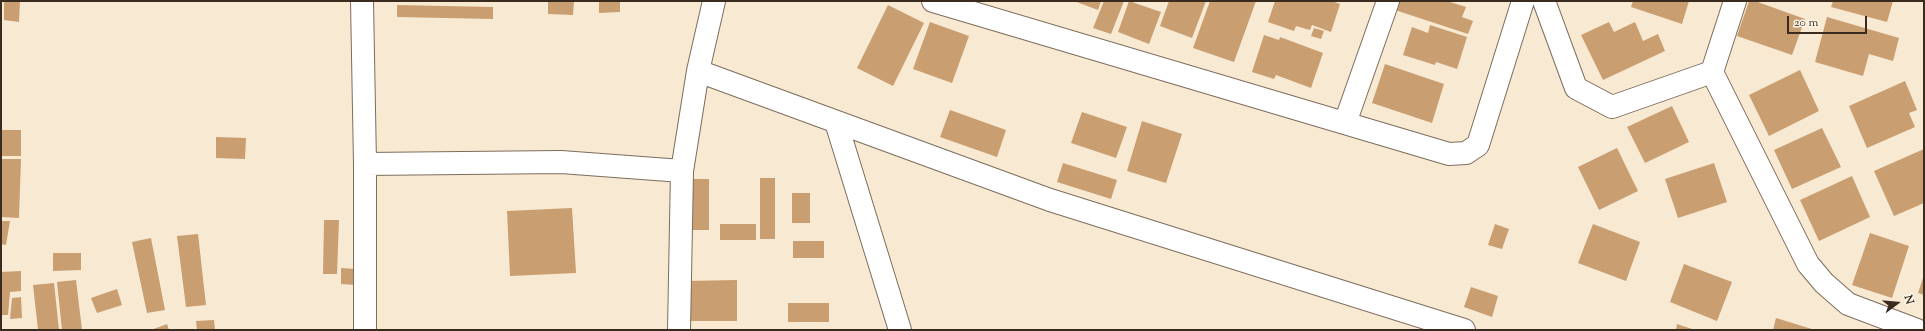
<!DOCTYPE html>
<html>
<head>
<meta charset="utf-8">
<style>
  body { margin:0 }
  #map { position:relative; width:1925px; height:331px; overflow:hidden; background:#f8e9d2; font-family:"Sorts Mill Goudy",serif }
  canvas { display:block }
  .frame { position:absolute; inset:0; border:2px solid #3b2a1e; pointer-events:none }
  .north { position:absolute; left:1877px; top:283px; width:40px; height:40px; -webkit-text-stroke:3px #fcf5e5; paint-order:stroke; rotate:74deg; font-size:11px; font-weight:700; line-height:16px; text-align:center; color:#3b2a1e }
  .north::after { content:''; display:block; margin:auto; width:14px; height:18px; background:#3b2a1e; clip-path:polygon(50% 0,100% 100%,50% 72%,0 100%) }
  .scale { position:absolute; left:1787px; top:16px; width:80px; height:18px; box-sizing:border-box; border:2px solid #3b2a1e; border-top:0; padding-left:5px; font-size:12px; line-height:14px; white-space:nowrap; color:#3b2a1e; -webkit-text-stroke:3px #fcf5e5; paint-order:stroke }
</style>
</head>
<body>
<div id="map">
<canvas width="1925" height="331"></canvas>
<div class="frame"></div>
<div class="north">N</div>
<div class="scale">20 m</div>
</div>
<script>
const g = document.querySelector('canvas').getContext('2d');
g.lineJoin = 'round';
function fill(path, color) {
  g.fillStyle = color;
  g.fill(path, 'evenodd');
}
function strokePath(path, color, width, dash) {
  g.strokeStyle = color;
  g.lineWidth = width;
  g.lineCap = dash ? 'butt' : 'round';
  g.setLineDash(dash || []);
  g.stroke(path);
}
fill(new Path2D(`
  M4,1h16l-1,21 -15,-2z
  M548,1h26l-1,14 -25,-1z
  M599,1h21v11l-21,1z
  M1074,1h27l-3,9z
  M1104,1h20l-13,33 -18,-6z
  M1129,1l32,11 -12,32 -31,-12z
  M1169,1h37l-14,37 -32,-12z
  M1210,1h46l-22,61 -41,-14z
  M1275,1h57l8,3 -9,28 -19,-7 -2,5 -14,-4 -2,5 -26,-9z
  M1395,1h52l19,6 -4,10 11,4 -5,13 -76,-25z
  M1633,1h56l-7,23 -51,-17z
  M1749,1h6l50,18 -13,36 -55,-19z
  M1833,1h60l-6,21 -56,-15z
  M397,5l96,2v12l-96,-2z
  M888,5l36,18 -31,63 -36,-18z
  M1827,17l72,21 -6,23 -24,-7 -6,22 -48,-14z
  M930,22l39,14 -17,47 -39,-14z
  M1609,22l5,10 21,-10 8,19 15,-7 7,17 -62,29 -22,-45z
  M1430,25l37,12 -10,32 -21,-7 -1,3 -32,-10 9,-28 16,6z
  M1314,28l10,3 -3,8 -10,-3z
  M1264,35l15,5 1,-3 43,16 -12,35 -35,-13 -2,4 -22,-7z
  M1385,64l59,20 -12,39 -60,-20z
  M1800,70l19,41 -50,25 -20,-41z
  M1905,81l12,29 -8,3 6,14 -48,21 -18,-42z
  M1672,106l17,36 -44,21 -18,-36z
  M950,110l56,20 -9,27 -57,-20z
  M1082,112l45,15 -11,31 -45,-15z
  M1142,121l40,13 -16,49 -39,-12z
  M1822,128l19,39 -49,22 -18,-39z
  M1,130h20v26h-20z
  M216,137l30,1 -1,21 -29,-1z
  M1617,148l21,43 -39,19 -21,-43z
  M1924,149v54l-30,13 -20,-45z
  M1,159h20l-2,59 -18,-1z
  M1063,163l54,17 -6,19 -54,-17z
  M1714,163l13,39 -49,16 -13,-39z
  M1852,176l18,41 -51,24 -19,-41z
  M760,178h15v61h-15z
  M691,179h18v51h-18z
  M792,193h18v30h-18z
  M572,208l4,65 -66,3 -3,-65z
  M324,220h15l-2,54h-14z
  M1,221h9l-4,24 -5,-1z
  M720,224h36v16h-36z
  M1495,224l14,5 -7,20 -14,-4z
  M1593,224l47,18 -14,39 -48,-18z
  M1870,233l39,13 -17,52 -40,-13z
  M198,234l8,71 -20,2 -9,-71z
  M151,238l14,72 -18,3 -15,-71z
  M793,241h31v17h-31z
  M53,253h28v17l-28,1z
  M1684,264l48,18 -15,39 -47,-19z
  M341,268l15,1v16l-15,-1z
  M21,271v20l-11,1 -2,23h-7v-43z
  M1924,275v20l-6,-2z
  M76,280l6,50h-20l-5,-48z
  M737,280v41h-50l-1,-40z
  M54,283l5,47h-21l-5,-45z
  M1471,287l27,9 -6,21 -28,-10z
  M117,289l5,16 -25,8 -6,-15z
  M21,297l1,21 -12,1 2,-21z
  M788,303h41v19h-41z
  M1776,318l39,12h-42z
  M214,320l1,10h-18l-1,-9z
  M167,324l2,6h-18z
  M1677,324l18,6h-19z`), '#c99e71');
const street = new Path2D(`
  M362,1l3,163
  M933,1l516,153 17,-1 12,-8 45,-144
  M1544,1l32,87 36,19 100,-35
  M1735,1l-23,71 96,192 16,19 24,21 69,26
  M698,71l352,129 414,130
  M836,122l64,208
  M1345,123l43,-122
  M365,330v-166l196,-2 121,9
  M679,330l3,-159 16,-100 16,-70`);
strokePath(street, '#7d6d5d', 24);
strokePath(street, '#fff', 22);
</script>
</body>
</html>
